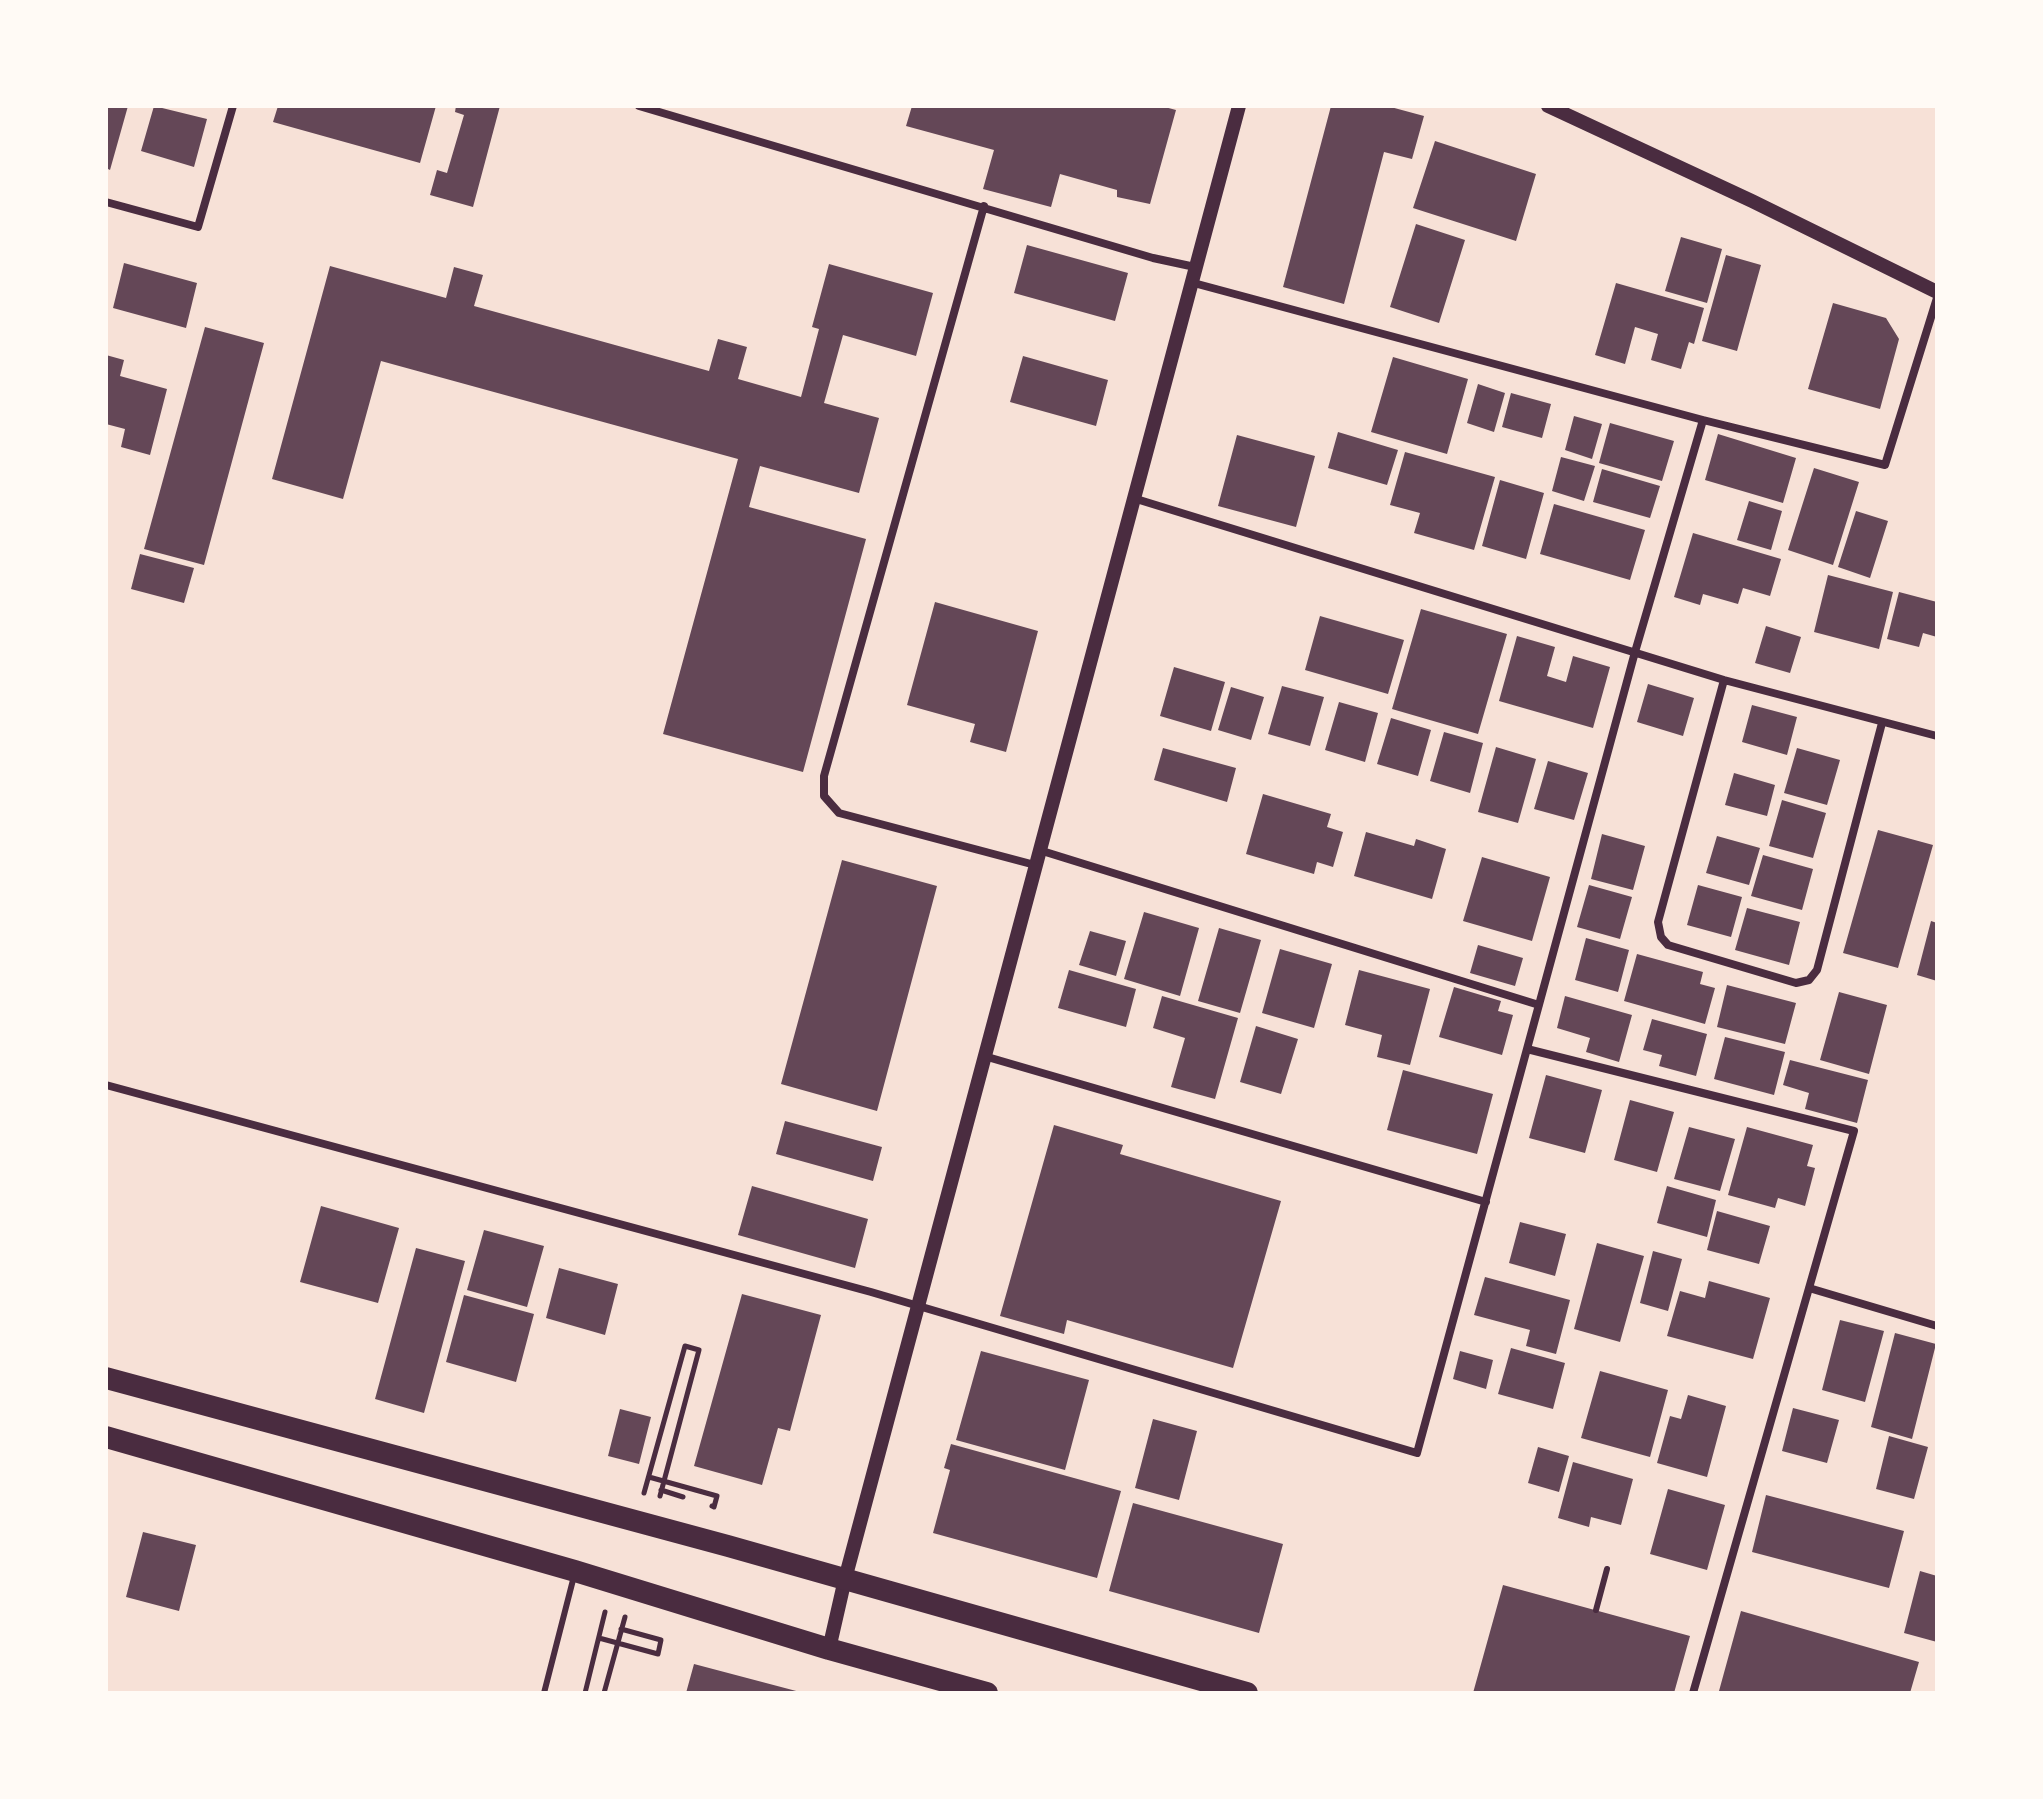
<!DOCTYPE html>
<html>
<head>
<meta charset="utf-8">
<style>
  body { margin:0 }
  #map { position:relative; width:2043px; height:1799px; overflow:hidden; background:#f7e1d7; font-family:"Fira Sans Condensed",sans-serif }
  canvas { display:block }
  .frame { position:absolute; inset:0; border:108px solid #fffaf5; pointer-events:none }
</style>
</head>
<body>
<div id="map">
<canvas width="2043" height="1799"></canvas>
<div class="frame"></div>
</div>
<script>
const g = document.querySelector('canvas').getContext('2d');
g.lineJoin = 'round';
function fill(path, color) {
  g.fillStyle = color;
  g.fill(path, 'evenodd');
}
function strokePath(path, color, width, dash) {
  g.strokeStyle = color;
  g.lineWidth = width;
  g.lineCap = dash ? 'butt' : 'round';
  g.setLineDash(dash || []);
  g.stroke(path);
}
fill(new Path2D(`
  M106,106h22l-18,64 -4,-2z
  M154,106l53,13 -13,48 -53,-16z
  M278,106h158l-16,57 -147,-41z
  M456,106h44l-27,101 -43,-12 7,-25 10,3 17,-58 -9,-3z
  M912,106h249l15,4 -26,94 -33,-7v-7l-57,-16 -9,33 -68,-18 11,-39 -88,-24z
  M1331,106h56l37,10 -12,43 -28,-7 -40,152 -61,-17z
  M1435,141l101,33 -20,67 -103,-33z
  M1416,224l49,16 -26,83 -49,-16z
  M1681,237l41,12 -15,54 -42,-12z
  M1027,245l101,28 -13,48 -101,-28z
  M1726,255l35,10 -24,86 -35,-10z
  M124,263l73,20 -11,45 -73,-20z
  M829,264l104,29 -17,63 -73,-21 -19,68 55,15 -20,75 -99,-27 -11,41 117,32 -63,233 -140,-38 75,-275 -357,-98 -38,138 -71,-20 58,-213 116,32 8,-31 29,8 -9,31 235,65 9,-32 29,8 -9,32 63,18 18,-68 -7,-2z
  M1616,283l88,25 -10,36 -5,-2 -8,27 -30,-9 7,-26 -23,-7 -10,37 -30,-9z
  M1833,303l53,15 13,21 -19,70 -72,-20z
  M205,327l59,16 -60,222 -60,-16z
  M106,355l18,5 -4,16 47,13 -17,66 -29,-8 4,-18 -19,-5z
  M1023,356l85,24 -12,46 -86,-24z
  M1393,357l75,22 -21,75 -76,-22z
  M1478,384l27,9 -11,39 -27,-9z
  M1511,393l40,11 -9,34 -40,-11z
  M1574,416l28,8 -10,35 -27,-9z
  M1610,423l64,18 -12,40 -63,-18z
  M1338,432l60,18 -11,35 -59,-17z
  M1718,434l78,24 -13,45 -78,-23z
  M1237,435l78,21 -19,71 -78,-21z
  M1405,452l90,25 -21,73 -60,-17 6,-20 -30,-8z
  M1561,457l34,9 -11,35 -32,-10z
  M1814,468l45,14 -26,83 -45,-15z
  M1602,469l58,17 -10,32 -57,-16z
  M1500,480l44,13 -18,66 -44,-13z
  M1749,501l33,10 -11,39 -34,-10z
  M1554,504l91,26 -15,50 -90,-26z
  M1856,511l32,10 -18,57 -32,-11z
  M1693,533l88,26 -11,37 -27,-8 -5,16 -35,-10 -3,11 -26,-8z
  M140,554l54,14 -10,35 -53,-14z
  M1828,575l65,17 -14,57 -65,-17z
  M1899,592l38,10v35l-14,-4 -4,14 -32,-8z
  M935,602l103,29 -32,121 -36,-10 5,-18 -68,-19z
  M1421,609l86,25 -29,100 -86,-25z
  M1320,616l84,24 -16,54 -83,-24z
  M1766,626l35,11 -11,36 -35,-10z
  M1517,636l38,11 -8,29 19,6 7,-26 37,11 -17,61 -94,-27z
  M1174,667l51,15 -14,49 -51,-15z
  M1648,684l46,14 -11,38 -46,-14z
  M1282,686l42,11 -14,49 -42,-12z
  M1231,687l33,10 -13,43 -33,-10z
  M1339,702l39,11 -13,49 -40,-12z
  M1752,705l45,12 -10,38 -45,-13z
  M1391,718l40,12 -13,46 -41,-12z
  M1444,732l39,11 -13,50 -40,-12z
  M1496,747l40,12 -18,64 -40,-11z
  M1163,748l73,20 -9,34 -73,-22z
  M1797,748l43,12 -13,45 -43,-12z
  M1548,761l40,12 -14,47 -40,-11z
  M1734,773l41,12 -8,31 -42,-11z
  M1263,794l68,20 -4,13 16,5 -10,35 -16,-5 -3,12 -68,-20z
  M1782,800l44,13 -13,45 -44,-12z
  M1878,830l55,15 -35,123 -55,-15z
  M1366,832l48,14 2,-7 30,10 -14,50 -78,-23z
  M1602,834l43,12 -12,44 -42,-11z
  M1717,836l43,12 -11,37 -43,-12z
  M1763,855l50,14 -11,41 -51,-14z
  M1482,857l68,20 -18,64 -69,-20z
  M842,860l95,26 -60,225 -96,-27z
  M1589,885l43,12 -12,42 -43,-12z
  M1698,885l44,12 -11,40 -44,-12z
  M1747,908l53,14 -11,43 -54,-15z
  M1144,912l55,16 -19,68 -56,-17z
  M1931,921l6,2v58l-20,-6z
  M1219,928l42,12 -21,73 -42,-12z
  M1090,931l36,10 -10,35 -37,-11z
  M1586,938l43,12 -11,42 -43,-12z
  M1478,945l45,13 -8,28 -45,-13z
  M1280,949l52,15 -18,64 -52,-15z
  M1637,954l66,18 -3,12 15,4 -10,36 -81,-23z
  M1069,970l67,19 -10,38 -68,-19z
  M1359,970l71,19 -20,76 -33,-8 5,-22 -37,-10z
  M1727,985l69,18 -11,41 -68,-17z
  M1454,987l47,14 -3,10 15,4 -11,40 -63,-18z
  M1839,992l48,13 -18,69 -49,-14z
  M1162,996l76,22 -23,81 -44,-12 14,-49 -32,-10z
  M1565,996l67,19 -13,47 -33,-10 4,-14 -33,-10z
  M1652,1019l55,15 -11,42 -37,-10 3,-11 -19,-5z
  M1256,1026l42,13 -17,55 -41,-12z
  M1725,1037l60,15 -11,43 -60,-16z
  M1790,1060l78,20 -11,43 -52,-14 4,-16 -26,-8z
  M1403,1070l90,24 -16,60 -90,-24z
  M1546,1075l56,15 -17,63 -56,-15z
  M1630,1100l44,12 -17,60 -43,-12z
  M785,1121l97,26 -9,34 -97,-27z
  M1054,1125l69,20 -3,9 161,47 -48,167 -166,-48 -3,14 -64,-18z
  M1689,1127l46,12 -15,52 -46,-12z
  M1747,1127l66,18 -6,21 8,2 -10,38 -27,-8 -3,10 -47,-13z
  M752,1186l116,33 -13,49 -117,-33z
  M1667,1186l49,14 -9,37 -50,-14z
  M321,1206l78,22 -21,75 -78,-21z
  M1717,1211l53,15 -11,38 -52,-14z
  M1520,1222l46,12 -11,42 -46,-13z
  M484,1230l60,16 -17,61 -60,-17z
  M1597,1243l47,13 -24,86 -46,-13z
  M416,1248l49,13 -41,152 -49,-14z
  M1653,1251l29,8 -14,52 -28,-8z
  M559,1268l59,16 -13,51 -59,-17z
  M1485,1277l85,23 -14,54 -30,-8 4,-16 -56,-15z
  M1709,1281l61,17 -17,61 -86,-23 13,-45 25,7z
  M742,1294l79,21 -31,116 -12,-3 -16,57 -68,-19z
  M464,1295l70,19 -18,68 -70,-20z
  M1840,1320l44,11 -19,71 -43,-12z
  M1895,1333l41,11 -24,95 -41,-12z
  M1511,1348l54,15 -12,46 -55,-15z
  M981,1351l108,29 -24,90 -109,-30z
  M1460,1351l33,9 -7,29 -33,-10z
  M1600,1371l68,19 -18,67 -69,-19z
  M1688,1395l38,11 -19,71 -50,-14 13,-47 11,3z
  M1793,1408l46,12 -12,43 -45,-12z
  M620,1409l31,8 -12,47 -31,-8z
  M1153,1419l44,12 -18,69 -44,-12z
  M1889,1436l39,11 -14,52 -38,-10z
  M951,1444l170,47 -24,87 -164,-45 17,-63 -6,-2z
  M1538,1447l31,9 -10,36 -31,-9z
  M1573,1462l60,17 -12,46 -30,-8 -2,10 -31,-9z
  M1668,1489l57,16 -18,65 -57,-16z
  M1766,1495l138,36 -15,57 -137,-36z
  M1133,1503l150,41 -24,89 -150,-42z
  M143,1532l53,13 -17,66 -53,-14z
  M1920,1571l17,5v66l-33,-9z
  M1503,1585l187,51 -16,57h-201z
  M1741,1611l178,51 -9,31h-183l-8,-2z
  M694,1664l106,28v1h-114z`), '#644757');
strokePath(new Path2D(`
  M649,1477l68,19 -3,11 -2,-1
  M661,1490l22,7
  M644,1493l41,-147 14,4 -39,146
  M599,1638l59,16 3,-14 -40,-11
  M585,1693l20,-81
  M604,1693l21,-76`), '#4a2c40', 5);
strokePath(new Path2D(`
  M1596,1610l11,-41
  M544,1693l30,-117`), '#4a2c40', 6);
strokePath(new Path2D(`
  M639,106l514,152 42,9
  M106,202l92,25 35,-121
  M984,206l-160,570v20l15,17 196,52
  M1190,282l513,138 182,45 52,-167
  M1133,498l591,182 213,56
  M1724,680l-66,242 3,15 7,8 128,38 13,-3 8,-10 65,-247
  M1039,850l500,155
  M1527,1049l327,82 -161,562
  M984,1056l502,146
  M106,1085l765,207 546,161 218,-801 68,-232
  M1809,1288l128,38`), '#4a2c40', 8);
strokePath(new Path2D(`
  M1548,106l204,95 185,91
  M829,1649l16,-70 394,-1473`), '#4a2c40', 14);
strokePath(new Path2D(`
  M106,1378l622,168 519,147
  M106,1437l469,134 254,78 158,44`), '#4a2c40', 22);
</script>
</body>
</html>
